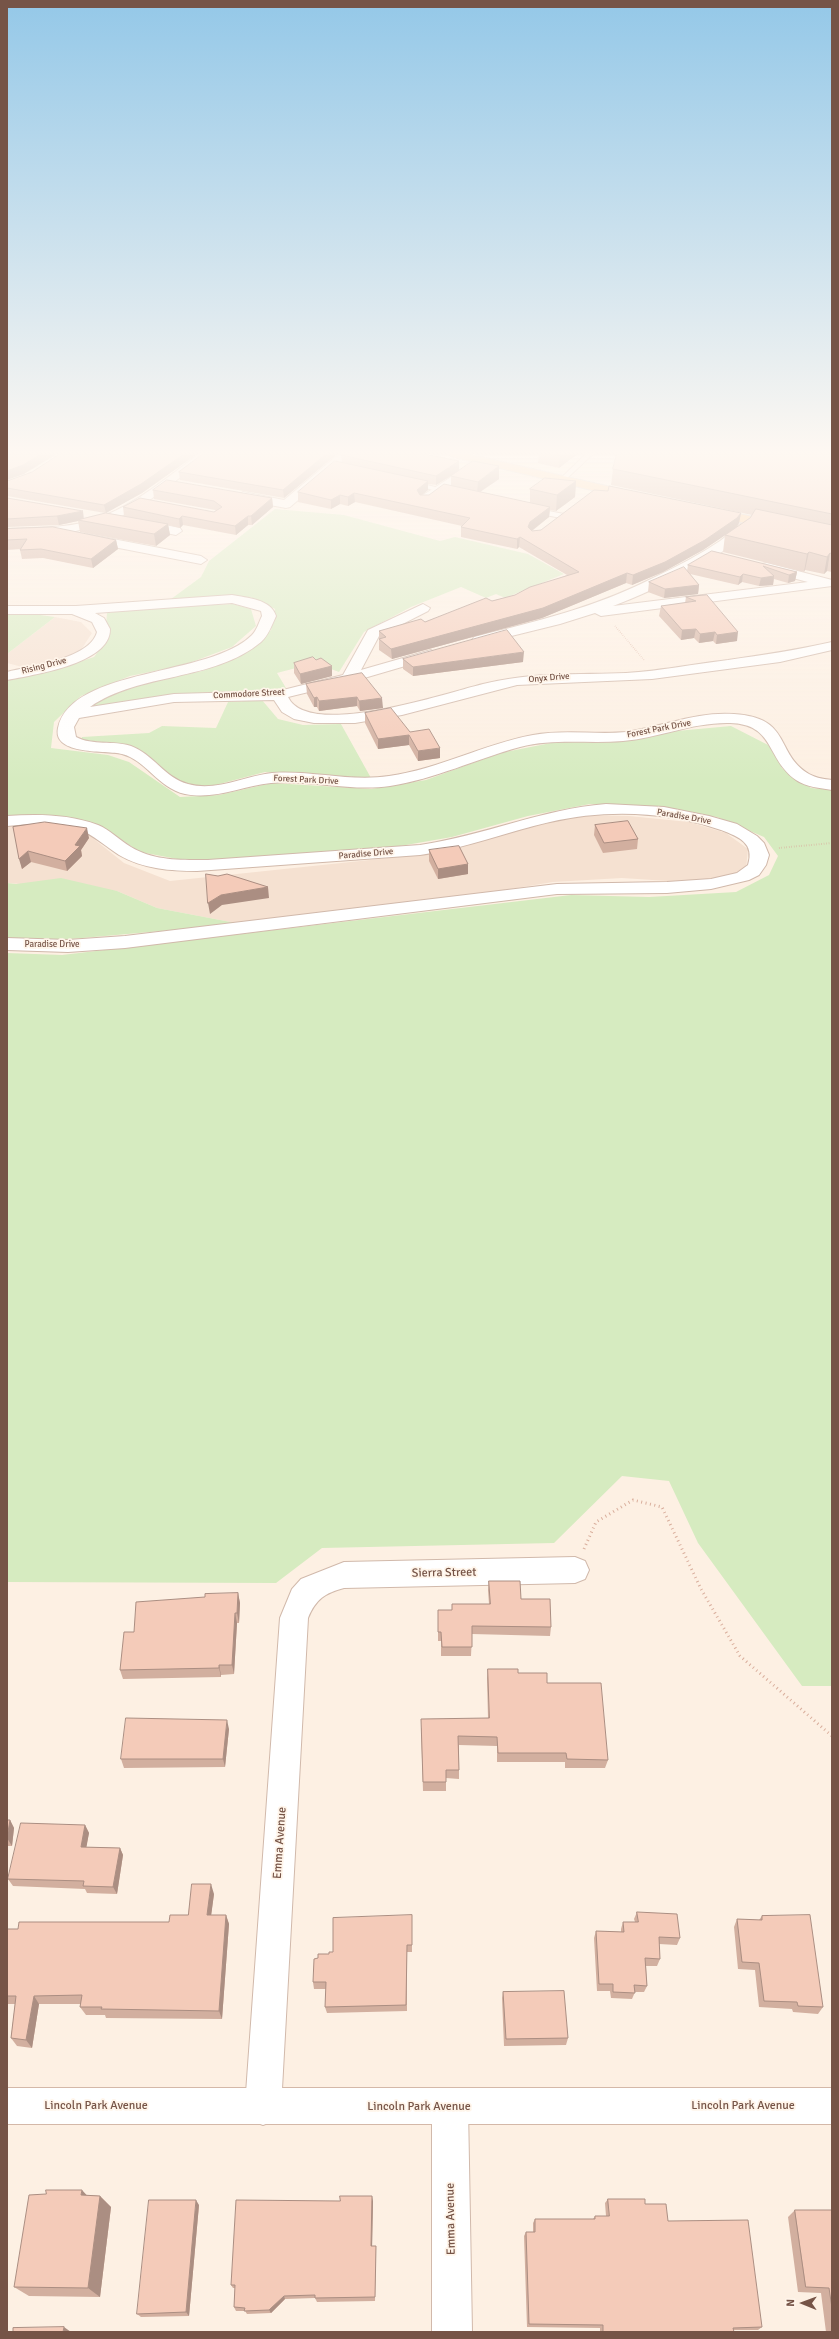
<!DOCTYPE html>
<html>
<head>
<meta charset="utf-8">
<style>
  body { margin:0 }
  #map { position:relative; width:839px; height:2339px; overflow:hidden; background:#fdf0e3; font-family:Signika,sans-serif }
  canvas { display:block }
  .frame { position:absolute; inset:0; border:8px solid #765447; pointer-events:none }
  .north { position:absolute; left:783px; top:2283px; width:40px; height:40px; -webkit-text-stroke:3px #fff5ea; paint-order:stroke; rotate:271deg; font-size:11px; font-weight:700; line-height:16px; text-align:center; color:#765447 }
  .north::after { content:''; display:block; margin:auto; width:14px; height:18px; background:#765447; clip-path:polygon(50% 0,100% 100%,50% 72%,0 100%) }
</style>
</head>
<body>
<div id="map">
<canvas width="839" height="2339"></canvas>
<div class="frame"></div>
<div class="north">N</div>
</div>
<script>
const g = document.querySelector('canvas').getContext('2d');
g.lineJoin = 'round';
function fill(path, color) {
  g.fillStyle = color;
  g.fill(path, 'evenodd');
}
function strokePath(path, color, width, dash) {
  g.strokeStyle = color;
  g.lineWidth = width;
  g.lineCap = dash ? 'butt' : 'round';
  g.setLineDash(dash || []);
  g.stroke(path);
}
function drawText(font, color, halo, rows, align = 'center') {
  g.font = font + ' Signika,sans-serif';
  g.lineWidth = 3.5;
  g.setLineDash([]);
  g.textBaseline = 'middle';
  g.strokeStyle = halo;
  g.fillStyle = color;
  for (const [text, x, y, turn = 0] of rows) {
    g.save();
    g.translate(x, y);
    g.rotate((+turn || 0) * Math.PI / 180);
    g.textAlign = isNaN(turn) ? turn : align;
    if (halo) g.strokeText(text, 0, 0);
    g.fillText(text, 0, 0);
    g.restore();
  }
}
fill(new Path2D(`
  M55,617l26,5 11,11 -11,17 -28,13 -27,5 -19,-5v-9z
  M582,815l47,1 60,6 37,11 22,16 -2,20 -27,11 -36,2 -61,-4 -69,4 -97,16 -215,26 -84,-16 -40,-17 -110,-8v-59h2l47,1 33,10 35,28 46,18 238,-25z`), '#f5e1d1');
fill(new Path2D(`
  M275,509l69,6 96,26 15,-4 73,17 36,20 -59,24 -9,-4 -10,4 -25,-11 -50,20 -47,25 -25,40 -24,-9 -38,10 9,15 -112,7 -79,13 -7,-2 21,-12 41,-12 52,-11 42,-17 27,-24 4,-21 -25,-12 -79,2 30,-22 8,-16z
  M233,604l18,5 5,17 -24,21 -48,18 -54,11 -49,20 -27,26 -3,26 57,7 21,7 51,35 39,-2 53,-12 99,6 55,-9 74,-27 56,-11 175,-16 41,21 10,21 29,20 21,2v896h-30l-104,-143 -29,-62 -47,-5 -68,67 -232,5 -46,35 -269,-1v-629l55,2 509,-60 78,2 87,-5 33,-17 9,-19 -14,-19 -47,-20 -64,-10 -63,-3 -62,12 -76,21 -69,12 -195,12 -48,-9 -33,-22 -32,-12 -68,-1v-137l48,-10 39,-13 15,-20 -3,-13 1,-11 42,-5z
  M33,614l22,3 -48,37v-39z
  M262,700l16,19 25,6 38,-1 30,54 -106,-6 -57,15 -29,-5 -40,-32 -15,-6 -43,-4 1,-3 67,-4 13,-7 54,2 12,-26z
  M61,878l56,13 40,17 84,16 -193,17 -41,-3v-55l9,1z`), '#d6ebc0');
const lane = new Path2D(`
  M586,454h7l-30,28h-4v-2z
  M410,481l42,10 2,1 -4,2 -42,-10 -1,-1z
  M533,508l31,6 1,2 -4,2 -31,-6 -1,-2z`);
const street = new Path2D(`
  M199,454h13l-61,45 -38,22 -41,11 -65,5v-8c28,-2 58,0 85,-9 40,-12 74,-42 107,-66z
  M339,454h13l-62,53 -4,1 -43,-8 -6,-4 6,-4 41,8z
  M476,461l6,3 -2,2 -52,37h-8l-2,-3 2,-3z
  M140,520l40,8 2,3 -6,4 -40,-8 -2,-3z
  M746,521l6,4c-20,30 -104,68 -139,81l195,-24 -46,-12 -1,-3 1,-3 5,-1 65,17v6l-231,30 -6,-3 -35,11 -81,20 -7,-4 2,-3c63,-16 120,-29 179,-59 23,-11 46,-23 67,-37 8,-5 17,-17 26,-20z
  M87,534l114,22 6,4 -6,4 -118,-23 -2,-3z
  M232,595c15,3 39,4 44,21 -4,9 -8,20 -15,26 -48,40 -121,30 -171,65l84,-13 105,-3 64,-16 25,-45 55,-26 7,4 -2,3 -49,25 -18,34 70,-20 7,4 -2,3 -82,24 -66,16c20,43 158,-4 195,-13 48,-12 94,-9 143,-11 35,-2 68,-9 102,-13 35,-5 69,-10 104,-18v8l-52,12 -128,17 -135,6 -115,30 -47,8h-41l-20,-4 -12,-7 -8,-12 -100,2 -95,16 -5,9 2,10c17,9 37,3 55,9 22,8 34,32 57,38 28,8 56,-8 84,-11 39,-3 78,9 117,3 50,-7 95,-32 144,-41 31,-6 62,0 93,-3 36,-5 71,-21 108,-18 59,4 40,39 75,60 7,4 15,5 23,6v10c-12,-2 -26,-3 -36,-10 -30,-21 -21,-56 -66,-57 -37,-1 -71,15 -107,18 -35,3 -69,-3 -103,6 -44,12 -85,32 -130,39 -40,6 -79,-7 -119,-3 -29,3 -56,17 -86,11 -27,-6 -39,-34 -63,-40 -14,-4 -70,2 -64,-26 13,-61 153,-51 194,-93 5,-5 7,-13 10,-19l-1,-5 -29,-8 -137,10 9,5 6,11c1,35 -78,46 -103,51v-8c23,-6 83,-13 90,-40l-5,-10 -20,-8h-65v-8h69z
  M606,804l58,3 45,9 28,8 20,12 7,7 5,12 -3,10 -7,10 -10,5 -38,9 -44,4 -110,1 -432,54 -57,4 -61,-2v-12l61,2 57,-4 432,-52 110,-2 44,-3 26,-6 11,-8c7,-22 -9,-28 -27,-35 -54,-19 -116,-21 -171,-8 -44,10 -86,27 -130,33l-223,16c-26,0 -54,-2 -78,-16 -14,-9 -25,-20 -41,-26 -22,-7 -48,-5 -71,-3v-10c30,-2 62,-2 91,9 12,5 21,15 33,22 23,14 51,13 77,13l212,-15c63,-9 122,-36 186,-41z
  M575,1557l10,4 4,9 -4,9 -10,4 -231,5c-19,5 -28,11 -36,30l-27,489 -5,13 -13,5 -13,-5 -5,-13 35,-489 12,-29 9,-10 43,-17z
  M450,2089l13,5 5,13 4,225h-40v-225l5,-13z`);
const secondary = new Path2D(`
  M7,2088h825v36h-825z`);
const primary = new Path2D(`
  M448,454h19l170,39 6,4 -6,4 -183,-44z
  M710,508l122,25v8l-126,-26 -2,-3z`);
strokePath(lane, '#d1b9ab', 2);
strokePath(street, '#d1b9ab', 2);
strokePath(secondary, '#d4b8a8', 2);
strokePath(primary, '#d9cfcb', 2);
strokePath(new Path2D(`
  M615,626l29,34`), '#d9ae9c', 1.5, [0.5, 1.5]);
strokePath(new Path2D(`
  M779,848l53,-5`), '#d9ae9c', 2, [0.5, 2]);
strokePath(new Path2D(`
  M584,1549l12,-27 37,-22 29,7 39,82 39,67 92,80`), '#d9ae9c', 3, [1, 3.5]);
fill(lane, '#fff');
fill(street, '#fff');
fill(secondary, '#fff');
fill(primary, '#ffcf98');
fill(new Path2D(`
  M60,454h137l-55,39 -36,20 18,3 -1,-9 91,5 2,-2h-1l-61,-11 -1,-9 119,8 1,9 -21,18h-4l-12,10 -53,-10 -3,3 -12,-3 2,10 -14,11 -76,-14 -2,-11 -19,4 -52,2v-29l77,21 21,-6 -98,-17v-15l25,-9z
  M203,454h134l-53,44 -104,-18 -1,-8z
  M539,454h38l-18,14 -21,-5z
  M832,454v118l-5,-1 -3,3 -19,-4 -1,2 -81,-20 2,-17 3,-2 -25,17 -40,22 -31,13 -6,-2 -84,35 -150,41 -13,-9v-19l46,-9 67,-21 23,-6 52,-20 -48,-28 -2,2 -56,-12v-10l1,-1 -107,-24 -7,4 -8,-2 -9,5 -33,-7v-10l44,-30 -1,-7 118,16 -23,14 -8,-1v6l-6,5h7l22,-9v-10l48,3 -19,13 50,11v-14l46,-8 -1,16 -19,14 -6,-1 -1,7 -17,14 209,-18 -2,10 -3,5 14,-10 2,-3 -141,-30 2,-16z
  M7,529l109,11 2,9 -25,19 -50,-10 -21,1 -2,-9 1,-1 -14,1z
  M712,551l85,21 -2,9 -7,2 -14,-4 -1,6 -14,1 -17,-4 -4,3 -48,-11 9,11 -1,9 -34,4 -16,-6 1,-10 38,-11 1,-6z
  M707,595l30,46 -21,3 -3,-3 -14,2 -5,-5 -13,2 -22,-24 2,-10 24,-3 1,-6z
  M403,659l120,3 -110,14 -10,-7z
  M316,660l16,6v10l-31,8 -7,-11v-10z
  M362,673l21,35 -23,3 -3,-5 -38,5 -2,-4h-3l-7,-13 -1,-10z
  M365,713l45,19 30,26 -22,3 -9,-16 -31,4 -13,-26z
  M595,825l43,14 -1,10 -34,4 -9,-18z
  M13,827l76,11 -8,12 1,6 -15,15 -36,-9 -9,7z
  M429,850l39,24 -30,5 -9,-18z
  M489,1581l32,18 30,28 -1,9 -78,-2 -1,22h-30v-15h-3v-31h14l37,-6 -1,-14z
  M238,1593l2,10 -1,20h-2l-3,51 -13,1v2l-98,2 -3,-9 14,-38 71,-35z
  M488,1669l30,4 29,10 61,77 -3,8h-40v-6h-68v-16l-38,-1v34l-13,-1v13h-23l-2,-63 67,-10 -1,-40z
  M229,1729l-4,38 -101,1 -3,-9z
  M7,1820h3l4,8 -2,18h-5z
  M85,1825l4,8 -3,14 34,1 3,7 -6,39 -30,-1 -2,-4 -72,-3 -5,-7z
  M214,1894l-3,21h15l3,9 -7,95 -116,-1 -1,-3h-19l-6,-8 1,-3h-42l-7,44 -15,-2 -6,-8 4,-34h-8v-75h11l151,-7 19,-7z
  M637,1912l43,26 -3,7 -18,-1 1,15 -3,7h-11l1,20 -3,6h-9l-3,7 -21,-1 -1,-7h-13l-3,-53 2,-7 25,1v-3l2,-7h12l-1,-3z
  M412,1915v37h-5v59l-80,2 -2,-6 1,-18h-12l-1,-7 5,-24 11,-4z
  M762,1916l61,91 -5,7 -25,-2 -1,-3 -33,-2 -4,-37 -17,-1 -4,-42 3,-8 22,1z
  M503,1992l65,46 -2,7 -62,1 -2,-48z
  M87,2195l13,1 11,11 -11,90 -71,-1 -15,-9z
  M608,2199l37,5 23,17 94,106 -4,3h-25l1,2h-134v-4l-73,-1 -3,-91 2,-4h7v-9l2,-4h58l2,-3h11l-1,-13z
  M340,2201h33l-1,45h4v4l-1,51 -58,1 -2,-4 -30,1 -14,14 -24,1 -2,-3h-9l-2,-4 1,-19h-2l-2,-3z
  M199,2205l-10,111 -48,1 -4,-3z
  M795,2210h37v122h-6l-5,-39 -23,-1 -10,-75z`), '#d2af9f');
fill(new Path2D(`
  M41,454h16l-33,20 -17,6v-9z
  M184,454h13l-55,39 -36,20 -2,-8z
  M326,454h11l-53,44 -1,-8z
  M562,454h15l-18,14 1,-13z
  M459,461v10l-23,14v-9z
  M499,466v13l-22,15 1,-12z
  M428,481v9l-11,9v-9z
  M576,481l-1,16 -19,14 1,-16z
  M354,493l1,9 -7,4v-9z
  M340,495v9l-9,5v-9z
  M272,498l1,9 -21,18 -1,-9z
  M550,507l-1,10 -19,15 -2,-5 2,-5z
  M83,511l1,9h-6v1l-19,4 -2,-9z
  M741,513l-2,10 -3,5 -33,22 -40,22 -31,13 1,-10z
  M182,516l1,9 -3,3 -1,-9z
  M248,516v9l-12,10 -1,-9z
  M168,524l2,11 -14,11 -2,-12z
  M520,537l-1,10 -2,2v-10z
  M116,540l2,9 -25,19 -2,-9z
  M809,552l-4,18 -1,2 3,-18z
  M830,553l-3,18 -3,3 3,-17z
  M797,572l-2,9 -7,2 1,-8z
  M627,573l-1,10 -84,35 -150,41 -1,-10z
  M743,574l-1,8 -4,3 2,-8z
  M774,576l-1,9 -14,1 2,-8z
  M699,585l-1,9 -34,4 1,-9z
  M696,629l-2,9 -13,2 1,-10z
  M715,632l-2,9 -14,2 1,-9z
  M738,632l-1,9 -21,3 1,-9z
  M524,652l-1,10 -110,14v-9z
  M332,666v10l-31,8 -1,-10z
  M317,697v10h-3v-9z
  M357,697v9l-38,5v-10z
  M382,698l1,10 -23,3 -1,-10z
  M409,735v10l-31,4v-10z
  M440,748v10l-22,3v-10z
  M87,828l2,10 -8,12 1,6 -15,15 -2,-10 10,-16z
  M28,851l3,11 -9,7 -3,-10z
  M468,864v10l-30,5v-10z
  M268,887l1,11 -47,7 -12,9 -2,-11 13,-8z
  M238,1593l2,10 -1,20 -2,-10z
  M235,1613l2,10 -3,51 -2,-9z
  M219,1665l2,10v2l-2,-9z
  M227,1720l2,9 -4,38 -2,-8z
  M10,1820l4,8 -2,18 -5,-8z
  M85,1825l4,8 -4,22 -4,-8z
  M120,1848l3,7 -6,39 -4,-7z
  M211,1884l3,10 -4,30 -3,-9z
  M226,1915l3,9 -7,95 -3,-8z
  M34,1996l5,8 -7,44 -6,-8z
  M82,2190l11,12 -12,-7z
  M100,2196l11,11 -11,90 -12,-9z
  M372,2196l1,5 -1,49 -1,-4z
  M196,2200l3,5 -10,111 -3,-4z
  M284,2296l1,3 -14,14 -2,-3z
  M64,2327l7,5h-8z`), '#ab8e82');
const building = new Path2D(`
  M7,454h34l-18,11 -16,6z
  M60,454h124l-43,30 -37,21 -97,-17v-7l25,-9z
  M203,454h123l-43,36 -104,-18z
  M344,454h80l35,7 -23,15 -95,-21z
  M552,454h10l-2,1z
  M617,454h215v60l-219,-45z
  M335,461l93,20 -11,9 3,5h9l15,-11 106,23 -20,15 -2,5 4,4 9,-1 53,-40 14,1 1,-5 132,27 -4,5 -32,22 -40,22 -32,13 -6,-2 -84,35 -152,41 -12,-10 7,-2 -7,-6 42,-12 4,3 61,-24 6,3 23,-6 15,-8 49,-15 -59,-35 -3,2 -56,-12 9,-9 -116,-25 -6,4 -8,-2 -9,5 -33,-8z
  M473,461l26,5 -21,16 -27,-6z
  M545,478l31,3 -19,14 -27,-6z
  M167,480l105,18 -21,18h-3l-13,10 -53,-10 -3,3 -56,-12 17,-9 74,14 8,-5 -8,-6 -61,-11z
  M7,498l76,13 -26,5 -50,3z
  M756,509l76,16v29l-2,-1 -3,4 -18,-5 -2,2 -82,-19 25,-17z
  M106,513l62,11 -14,10 -76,-14z
  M53,527l63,13 -25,19 -50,-10 -21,1 7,-11 -20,1v-11z
  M712,551l85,21 -8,3 -26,-9 11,10 -13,2 -18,-4 -3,3 -52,-12z
  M684,567l15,18 -34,4 -16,-7z
  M707,595l31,37 -21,3 -2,-3 -15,2 -4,-5 -14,1 -21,-24 35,-5 -10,-4z
  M507,630l17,22 -111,15 -10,-8z
  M313,657l3,3 5,-2 11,8 -32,8 -6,-11z
  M362,673l20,25 -23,3 -2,-4 -38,4 -2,-4 -3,1 -8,-14z
  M391,708l19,24 19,-3 11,19 -22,3 -9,-16 -31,4 -13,-26z
  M628,821l10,18 -34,4 -9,-18z
  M45,822l42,6 -12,17 5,1 -15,15 -37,-10 -9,8 -6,-32z
  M459,846l9,18 -30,5 -9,-19z
  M206,874l12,2 9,-2 41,13 -47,8 -13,8z
  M489,1581h31l1,18h29l1,28 -79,-1v21h-30l-1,-15h-3v-22h14v-6h38z
  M238,1593l-1,20h-2l-3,52h-13v3l-99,2 4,-38h10l2,-30 69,-5v-3z
  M488,1669h30v4h29v10h54l7,77 -41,-1 -1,-6h-68l-1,-16 -39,-1 1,34h-13v12h-23l-2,-63 68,-1z
  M126,1718l101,2 -4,39h-102z
  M7,1820h3l-3,18z
  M21,1823l64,2 -4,22 39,1 -7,39 -30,-1 1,-5 -76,-2z
  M192,1884h19l-4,31h19l-7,96 -118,-2 1,-2h-22l2,-12 -48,1 -8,44 -15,-2 5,-42h-9v-67h11l1,-7h150l1,-7h18z
  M637,1912l40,2 3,24 -21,-1 1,22 -15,-1 2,28 -13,-1 1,8 -22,-1v-8h-14l-3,-53 28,1 -1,-10h15z
  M412,1915v30h-5l-1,60 -81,2 1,-25h-13l1,-23 4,-1v-4h11v-2h4v-34z
  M810,1915l13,92 -25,-1 -1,-4 -33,-1 -5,-38 -17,-1 -5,-43 25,1v-4z
  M564,1991l4,47 -62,1 -3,-47z
  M46,2190h36l-1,5 19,1 -12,92 -74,-1 15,-92 17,-1z
  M340,2196h32l-1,50h5l-1,51 -60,1v-3l-31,1 -15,14 -25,1 1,-3 -11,-1 1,-22h-4l5,-85 104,1z
  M608,2199h37v5h21l2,17 80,-1 14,107 -29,1 1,4h-131v-7l-74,-1 -3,-92h9v-13h60v-3h14z
  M149,2200h47l-10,112 -49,2z
  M795,2210h37v98l-3,-20 -23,-1z
  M64,2327l-1,5h-50v-4z`);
fill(building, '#f4cbb9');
strokePath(building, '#ab8e82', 1);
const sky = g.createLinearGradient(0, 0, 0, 781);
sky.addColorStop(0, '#94c8e8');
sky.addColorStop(0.58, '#fef8f2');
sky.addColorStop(1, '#fef8f200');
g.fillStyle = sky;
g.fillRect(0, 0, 839, 781);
drawText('9px', '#765447', '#fff5ea', [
  ["Rising Drive",44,666,-14],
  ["Onyx Drive",549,678,-5],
  ["Commodore Street",249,694,-3],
  ["Forest Park Drive",659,729,-11],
  ["Forest Park Drive",306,780,3],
  ["Paradise Drive",684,817,10],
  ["Paradise Drive",366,854,-5],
  ["Paradise Drive",52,945]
]);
drawText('12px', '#765447', '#fff5ea', [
  ["Sierra Street",444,1573,-1],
  ["Emma Avenue",280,1843,-86],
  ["Lincoln Park Avenue",96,2106],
  ["Lincoln Park Avenue",743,2106],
  ["Lincoln Park Avenue",419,2107],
  ["Emma Avenue",451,2219,-91]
]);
</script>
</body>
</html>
